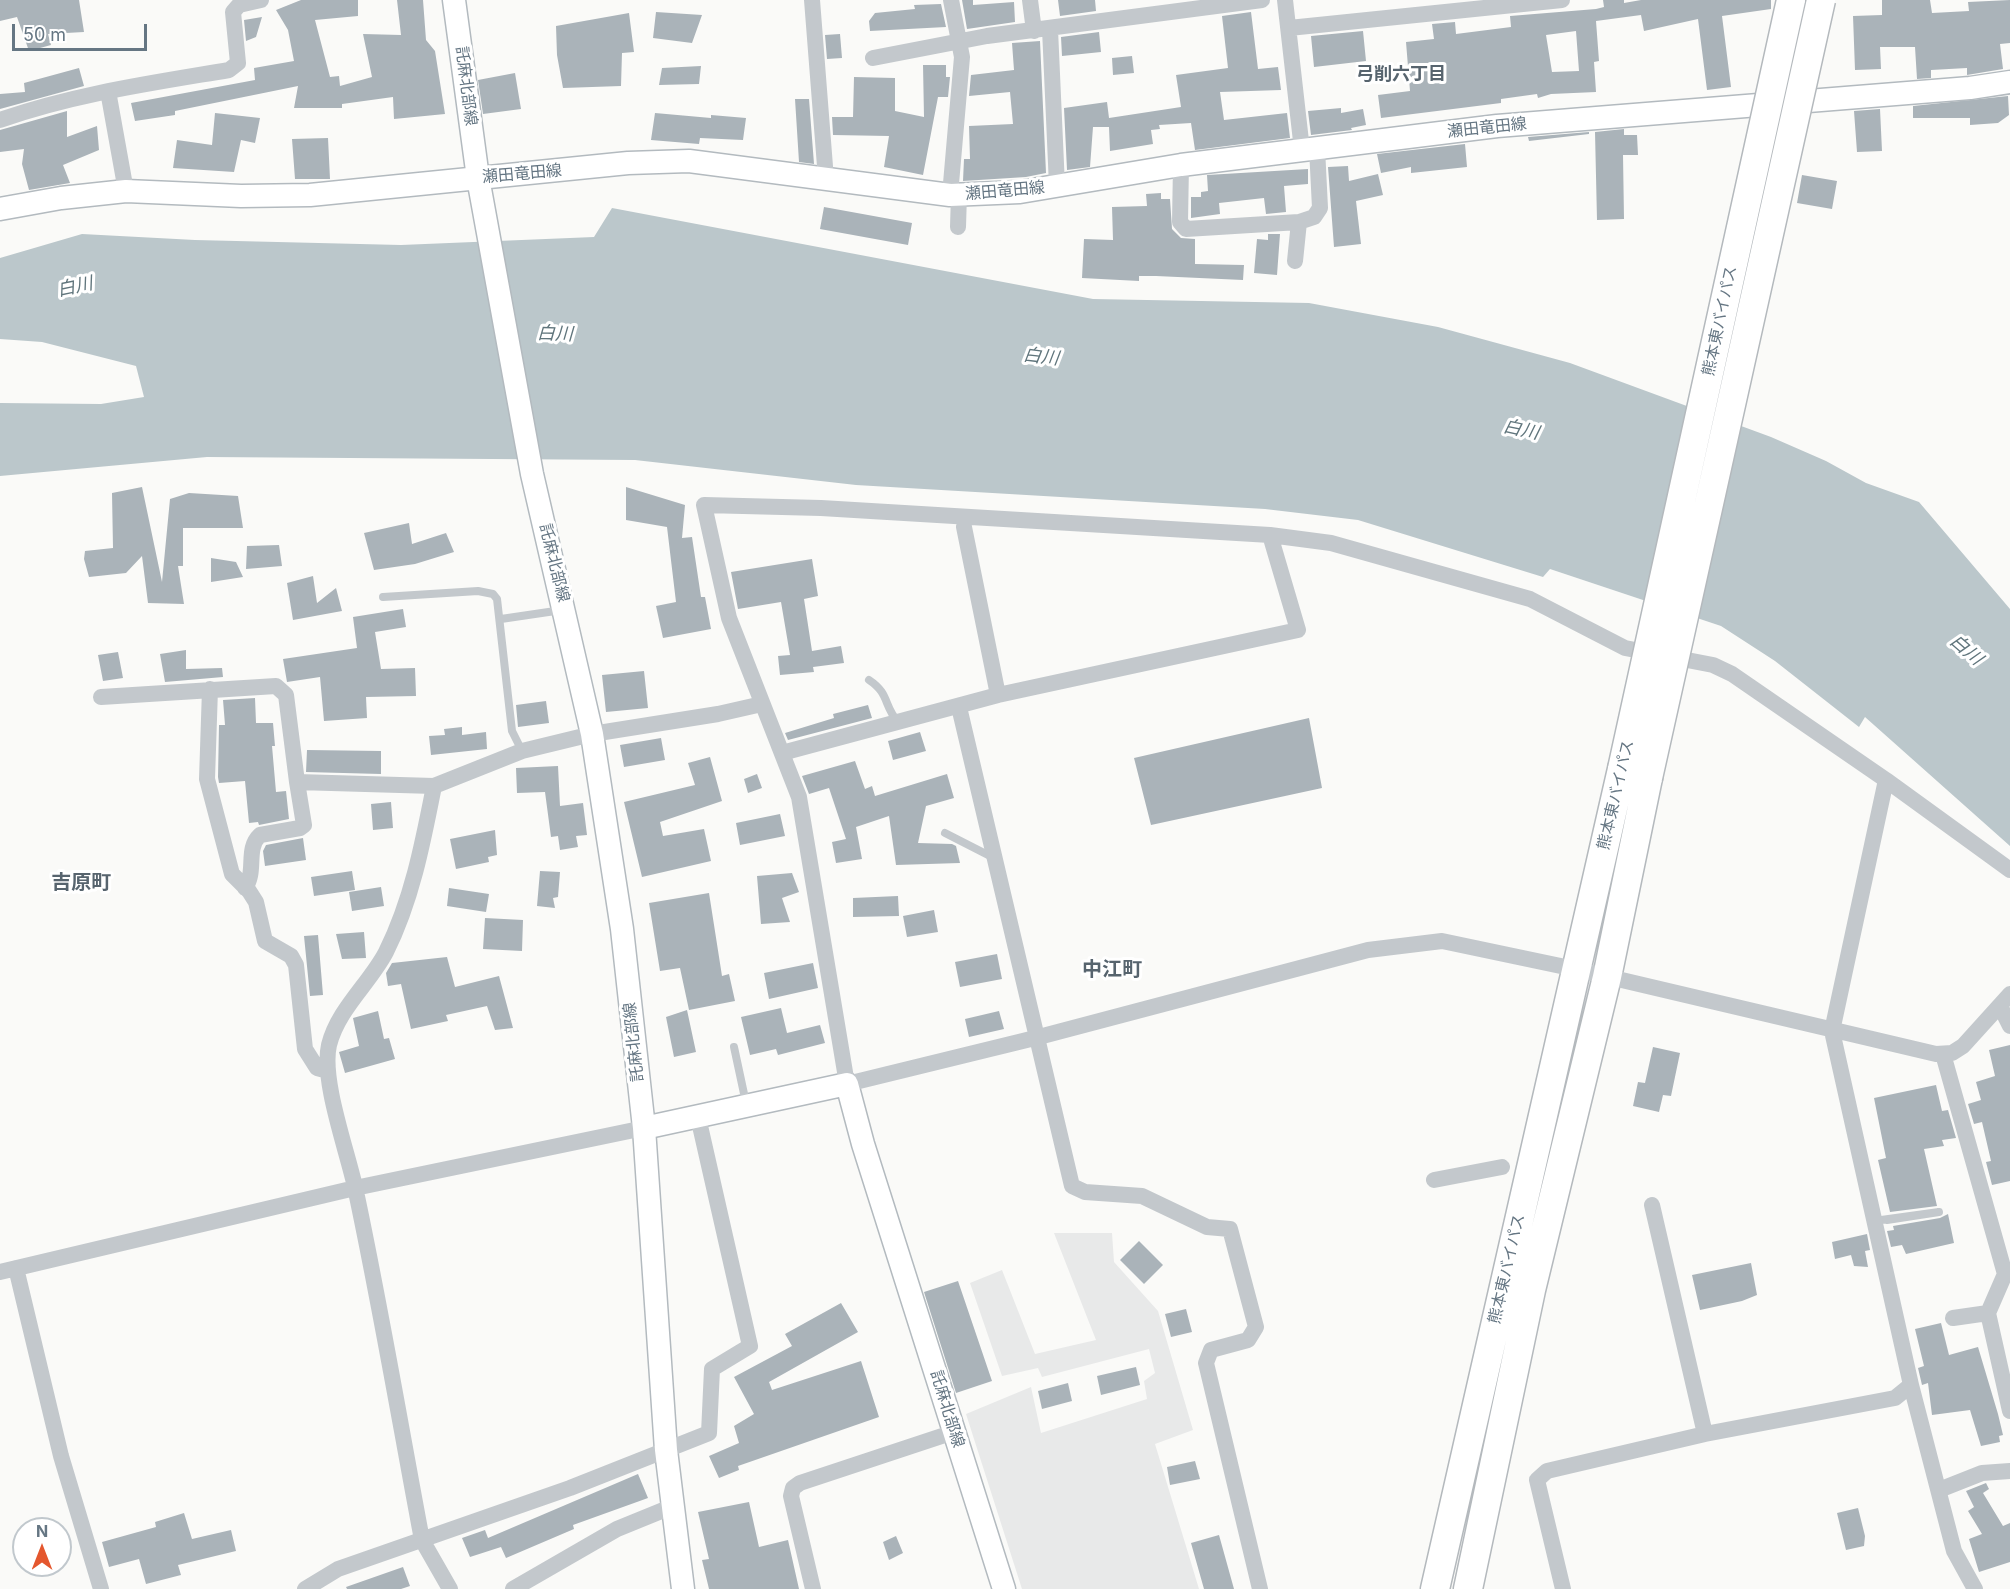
<!DOCTYPE html>
<html>
<head>
<meta charset="utf-8">
<style>
  body { margin:0 }
  #map { position:relative; width:2010px; height:1589px; overflow:hidden; background:#fafaf8; font-family:Inter,sans-serif }
  canvas { display:block }
  .north { position:absolute; left:12px; top:1517px; width:60px; height:60px; box-sizing:border-box; background:#fff; border:2px solid #c1c8cd; border-radius:50%; rotate:0deg; font-size:16px; font-weight:700; line-height:24px; text-align:center; color:#657683 }
  .north::after { content:''; display:block; margin:auto; width:21px; height:27px; background:#e4572e; clip-path:polygon(50% 0,100% 100%,50% 72%,0 100%) }
  .scale { position:absolute; left:12px; top:24px; width:135px; height:27px; box-sizing:border-box; border:3px solid #657683; border-top:0; padding-left:8px; font-size:18px; line-height:21px; white-space:nowrap; color:#657683; -webkit-text-stroke:4px #fff; paint-order:stroke }
</style>
</head>
<body>
<div id="map">
<canvas width="2010" height="1589"></canvas>
<div class="north">N</div>
<div class="scale">50 m</div>
</div>
<script>
const g = document.querySelector('canvas').getContext('2d');
g.lineJoin = 'round';
function fill(path, color) {
  g.fillStyle = color;
  g.fill(path, 'evenodd');
}
function strokePath(path, color, width, dash) {
  g.strokeStyle = color;
  g.lineWidth = width;
  g.lineCap = dash ? 'butt' : 'round';
  g.setLineDash(dash || []);
  g.stroke(path);
}
function drawText(font, color, halo, rows, align = 'center') {
  g.font = font + ' Inter,"Noto Sans JP",sans-serif';
  g.lineWidth = 6;
  g.setLineDash([]);
  g.textBaseline = 'middle';
  g.strokeStyle = halo;
  g.fillStyle = color;
  for (const [text, x, y, turn = 0] of rows) {
    g.save();
    g.translate(x, y);
    g.rotate((+turn || 0) * Math.PI / 180);
    g.textAlign = isNaN(turn) ? turn : align;
    if (halo) g.strokeText(text, 0, 0);
    g.fillText(text, 0, 0);
    g.restore();
  }
}
fill(new Path2D(`
  M1054,1233h58l2,29 44,49 35,119 -38,14 44,145h-177l-56,-175 65,-27 10,46 106,-34 -3,-18 11,-8 -6,-24 -107,28 -4,-9 -36,8 -32,-93 32,-13 33,84 61,-14z`), '#e8e9e9');
fill(new Path2D(`
  M612,208l481,91 216,4 129,24 132,36 201,74 55,24 40,22 53,19 91,107v237l-145,-129 -6,10 -84,-66 -54,-35 -171,-57 -7,8 -185,-57 -93,-11 -409,-24 -221,-25 -428,-3 -207,19v-73l101,1 43,-7 -8,-31 -94,-24 -42,-3v-81l82,-24 113,6 206,5 193,-8z`), '#bbc7cb');
fill(new Path2D(`
  M0,0h79l5,32 -36,2 3,11 -22,6 -12,-34 -17,4z
  M301,0h57v16l-43,4 15,57 9,-1 1,10 32,-9 -9,-43 38,1 -4,-35h26l3,40 9,11 10,63 -51,5 -1,-22 -51,7v4h-48l4,-22 -123,25v4l-40,6 -4,-18 124,-23 -1,-12 40,-7 -6,-31 -12,-20z
  M962,0h11v5l41,-3 1,20 -48,7z
  M1058,0h37l1,11 -36,5z
  M1603,0h21v3l17,-3h130v9l-49,7 9,71 -24,3 -9,-71 -54,12 -3,-16 -45,6 3,40 -5,1 2,30 -45,2 -13,4 -1,-4 -36,5v4l-120,15 -3,-23 32,-4 -4,-49 28,-3 -2,-15 23,-2 1,12 55,-7 -1,-11 86,-7 8,-2zM1576,31l3,40 -27,1 -6,-37z
  M1882,0h48l2,13 37,-2 -1,-9 42,-2v43l-10,1 3,25 -36,6v-7l-36,2v8l-14,1 -2,-32h-35l1,22 -26,1 -2,-54 29,-1z
  M941,4l5,23 -76,4 -1,-10 6,-8 40,-4 -1,-4z
  M656,12l46,3 -10,28 -39,-5z
  M1251,12l7,57 20,-2 3,23 -61,2 4,28 63,-7 3,25 -95,12 -4,-27 -32,2 1,4 -9,1 2,14 -43,7 -1,-24h-16l-3,40 -23,3 -3,-62 43,-6 2,16 72,-11 -5,-32 52,-7 -6,-52z
  M629,13l5,39 -12,1 -1,33 -58,2 -6,-33 -1,-29z
  M262,17l-6,20 -10,4 -2,-21z
  M1363,31l3,30 -52,6 -3,-31z
  M1099,32l2,20 -39,4 -1,-19z
  M840,34l2,24 -15,1 -2,-24z
  M1040,41l6,132 -20,4 -63,4 1,-22h6l-1,-33 44,-2 -3,-32 -41,4 2,-21 43,-5 -2,-27z
  M1132,56l2,17 -21,2 -1,-17z
  M923,65h23v12h4l-2,20h-10l-15,78 -39,-8 5,-31 -56,-1 -1,-18h21l1,-40 41,1v33l29,6z
  M701,66l-2,18 -40,1 3,-17z
  M79,68l5,18 -84,23v-15l25,-2 -1,-9z
  M515,73l6,36 -38,5 -5,-34z
  M2008,96l1,19 -11,8 -28,2v-7h-57v-12z
  M795,99h14l5,65 -15,-2z
  M1341,108v5l22,-4 3,16 -15,3 1,2 -41,5 -3,-24z
  M1880,109l2,42 -25,1 -3,-41z
  M67,111v26l30,-11 2,24 -36,15 7,18 -41,7 -7,-26 2,-15 -24,3v-22z
  M215,113l45,5 -5,25 -14,-3 -7,32 -61,-4 4,-28 35,5z
  M655,113l56,5v-3l35,3 -3,22 -43,-2 -1,6 -48,-4z
  M1624,129v6h13l1,20h-15l1,64 -27,1 -2,-88z
  M1589,132v2l-60,7 -1,-4z
  M328,138l2,41h-35l-3,-40z
  M1465,144l2,23 -56,6v-6l-30,6 -4,-19z
  M1348,166l1,15 29,-7 5,21 -27,6 5,43 -27,3 -6,-80z
  M1308,169v15l-24,2 2,26 -20,2 -2,-16 -45,5 1,11 -29,4v-21h10v-5l7,-1 -1,-16z
  M1802,175l35,6 -5,28 -35,-6z
  M1161,193v6h9l2,30 9,9 14,1v25l49,1 -1,15 -87,-4h-17v5l-57,-3 2,-39 29,1 -1,-33 35,-1 -1,-12z
  M824,207l88,16 -4,22 -88,-16z
  M1268,234h12l-3,41 -23,-2 3,-34 11,1z
  M142,487l20,95 8,-83 19,-6 49,3 5,32h-60v38h-5l6,38 -36,-1 -6,-47 -16,17 -37,4 -5,-18 1,-8 28,-3 -1,-55z
  M626,487l59,18 -3,33 10,-1 9,60h4l6,32 -48,9 -7,-32 20,-4 -9,-75 -41,-7z
  M409,523l3,21 34,-11 8,19 -39,12 -41,6 -10,-37z
  M279,545l3,21 -36,3 1,-23z
  M211,558l25,4 7,15 -32,5z
  M812,559l6,37 -14,3 8,52 29,-5 3,17 -31,4 1,5 -34,3 -2,-19 12,-1 -9,-53 -43,7 -7,-37z
  M313,576l4,27 19,-15 6,23 -49,9 -6,-37z
  M403,609l3,18 -31,5 6,37 34,-1 1,28 -50,1 1,21 -43,3 -4,-44 -33,5 -4,-23 74,-11 -4,-31z
  M186,650v19l36,-1 1,9 -58,5 -5,-28z
  M118,652l5,26 -20,3 -5,-26z
  M644,671l4,37 -42,4 -4,-37z
  M255,698l1,25h17l2,23h-3l4,46 10,-1 3,28 -30,6 -1,-3 -9,1 -4,-42 -26,2 -1,-6 1,-52h6l-2,-25z
  M546,701l3,22 -31,4 -2,-22z
  M868,705l4,13 -84,22 -3,-7 49,-15 -1,-4z
  M1309,718l13,70 -171,37 -17,-67z
  M462,727v8l24,-3 1,17 -56,6 -2,-19 16,-1 -1,-6z
  M920,732l6,19 -33,9 -5,-19z
  M661,738l4,22 -41,7 -4,-22z
  M307,750l74,1v23l-75,-2z
  M710,757l12,44 -62,21 3,14 41,-7 7,32 -69,16 -18,-75 71,-17 -7,-22z
  M855,761l10,28 7,-3 3,10 72,-22 7,24 -28,8 -8,37 34,1 4,2 4,17 -64,2 -7,-49 -33,11 6,32 -26,4 -4,-21 14,-3 -17,-51 -20,6 -7,-18z
  M558,766l2,40 23,-3 4,32 -11,1 2,11 -18,3 -2,-14 -7,1 -6,-45 -28,1 -1,-25z
  M757,774l5,14 -14,5 -4,-14z
  M391,802l2,26 -20,2 -2,-26z
  M780,814l5,22 -45,9 -4,-22z
  M495,830l2,25 -9,2 1,5 -33,7 -6,-30z
  M303,838l3,22 -41,6 -2,-15 3,-6z
  M352,871l3,19 -41,6 -3,-19z
  M540,871l20,1 -2,25 -5,1 2,10 -18,-2z
  M792,873l7,19 -17,6 8,24 -29,2 -4,-48z
  M381,887l3,19 -32,5 -3,-19z
  M449,888l40,6 -3,18 -39,-6z
  M709,893l13,83 7,-2 6,27 -46,9 -9,-42 -20,3 -11,-68z
  M898,896l1,20 -46,1v-19z
  M934,910l4,22 -31,5 -4,-21z
  M485,918l38,2 -1,31 -39,-2z
  M364,932l2,26 -24,1 -6,-25z
  M318,935l5,60 -13,1 -6,-60z
  M997,954l5,25 -42,8 -5,-25z
  M447,957l8,30 44,-11 14,52 -18,2 -8,-24 -41,9 2,6 -37,8 -10,-45 -13,2 -2,-13 6,-10z
  M813,963l5,25 -49,11 -5,-26z
  M781,1008l6,25 33,-8 5,18 -47,12 -2,-6 -26,6 -9,-38z
  M687,1010l9,42 -22,5 -8,-40z
  M378,1011l6,28 5,-1 6,21 -50,14 -6,-21 20,-6 -6,-28z
  M999,1011l5,18 -35,8 -4,-18z
  M2010,1045v136l-18,4 -6,-23 5,-1 -9,-39 -8,2 -6,-20 13,-4 -5,-18 19,-6 -6,-26z
  M1653,1047l27,6 -9,43 -8,-1 -4,17 -26,-6 5,-24 7,1z
  M1936,1085l6,26 6,-1 8,28 -14,2 2,6 -20,3 13,57 -47,6 -12,-52 8,-2 -12,-60z
  M1948,1214l6,29 -48,11 -4,-9 -11,2 -4,-16 7,-1 -1,-4 47,-8z
  M1867,1234l3,16 -5,1 3,16 -14,-1 -3,-11 -16,4 -3,-17z
  M1139,1241l24,24 -19,19 -24,-24z
  M1751,1263l6,32 -15,6 -42,9 -8,-35z
  M958,1281l34,100 -36,12 -32,-101z
  M841,1303l17,29 -89,50 3,8 89,-29 18,56 -141,49 1,4 -20,8 -10,-22 30,-13 -5,-17 20,-12 -20,-37 58,-31 -7,-12z
  M1186,1309l6,23 -21,5 -6,-23z
  M1941,1323l8,32 29,-8 20,67 5,21 -4,1 1,6 -19,4 -11,-36 -38,5 -4,-32 -6,2 -4,-17 6,-2 -9,-37z
  M1136,1367l4,18 -39,10 -4,-19z
  M1068,1383l4,18 -30,8 -4,-18z
  M1195,1461l5,18 -30,6 -3,-18z
  M638,1474l10,24 -75,27 1,4 -68,29 -5,-11 -31,10 -8,-19 23,-8 3,8z
  M1986,1483l3,6 -6,4 20,33 7,-3v39l-31,10 -10,-33 13,-5 -14,-23 6,-4 -8,-16z
  M749,1502l10,45 29,-7 11,49h-90l-7,-29 7,-1 -11,-47z
  M1858,1508l7,28 -1,10 -18,4 -9,-37z
  M184,1513l8,26 39,-9 5,21 -58,14 3,10 -35,9 -7,-25 -30,8 -7,-25 54,-15 -1,-5z
  M1219,1535l15,54h-30l-13,-46z
  M896,1536l7,17 -14,7 -6,-18z
  M403,1567l7,19 -9,3h-54l-1,-2z`), '#aab3b9');
const secondary = new Path2D(`
  M454,0l24,178 54,296 60,260 30,195 22,199 22,322 17,139
  M0,209l61,-11 65,-7 115,5 69,-1 318,-32 61,-2 261,34 70,-3 161,-27 316,-39 473,-38 40,-6
  M644,1128l203,-44 16,60 141,445`);
const highway = new Path2D(`
  M1435,1589l187,-820
  M1468,1589l63,-299 76,-313 41,-199`);
strokePath(secondary, '#b3babf', 25);
strokePath(highway, '#b4b9bd', 31);
strokePath(new Path2D(`
  M383,597l95,-6 15,3 4,5 15,132 10,20
  M501,619l61,-9
  M869,680c21,14 14,25 29,42
  M945,833l47,24
  M734,1047l12,56
  M1874,1221l65,-9 -52,8`), '#c3c8cc', 8);
strokePath(new Path2D(`
  M812,0l14,179
  M1030,0l4,31
  M1285,0l17,150
  M1289,28l273,-28
  M1050,29l7,157
  M873,58l114,-22 275,-36
  M108,91l18,100
  M0,120c74,-26 152,-37 229,-50l9,-7 -5,-51 6,-7 22,-5
  M1181,165l-1,57 6,7 113,-7 15,-5 6,-9 -3,-60
  M950,195l12,-138 -11,-57
  M958,227l1,-33
  M1295,261l4,-39
  M964,527l34,168
  M1270,535l-449,-27 -117,-3 25,113 70,179 48,287 188,-46 333,-88 74,-9 133,28 361,85 16,-1 11,-7 47,-52
  M210,689l-3,90 25,95 17,17 7,11 9,39 26,15 5,9 9,84 12,19 11,3
  M101,697l175,-11 10,9 11,87 137,4 88,-35 70,-17 126,-20 44,-10
  M959,707l113,479 13,6 57,4 65,31 23,2 26,98 -8,13 -37,10 -5,13 54,226
  M782,753l216,-58 300,-65 -28,-95 61,8 199,56 95,49 88,17 19,9 154,106 124,90
  M1886,780l-54,251 79,354 43,166 21,38
  M434,786c-11,56 -22,114 -48,166 -16,31 -48,57 -57,93 -8,35 18,105 26,142 25,117 45,236 67,353l28,49
  M245,888c12,-17 0,-39 15,-53l40,-7 4,-3 -7,-43
  M2000,1006l10,20
  M1943,1054l62,220h5
  M1434,1180l68,-13
  M1652,1205l53,229
  M16,1268l45,188 40,133
  M0,1272l355,-84 289,-60
  M1988,1313l22,98
  M1953,1318l35,-5 17,-39
  M1939,1490l43,-17 28,-2
  M305,1589l33,-20 232,-81 139,-55 3,-64 38,-23 -52,-229
  M513,1589l104,-60 54,-22
  M813,1589l-22,-93 2,-8 7,-5 154,-51
  M1563,1589l-26,-109 10,-9 158,-37 190,-36 16,-13`), '#c3c8cc', 16);
strokePath(secondary, '#fff', 22);
strokePath(highway, '#fff', 28);
const highwayBridge = new Path2D(`
  M1622,769l169,-769
  M1648,778l173,-778`);
strokePath(highwayBridge, '#b4b9bd', 31, []);
strokePath(highwayBridge, '#fff', 28);
drawText('16px', '#657683', '#fff', [
  ["託麻北部線",466,86,83],
  ["瀬田竜田線",1487,128,-6],
  ["瀬田竜田線",522,174,-5],
  ["瀬田竜田線",1005,191,-5],
  ["熊本東バイパス",1720,321,-78],
  ["託麻北部線",554,563,76],
  ["熊本東バイパス",1616,795,-77],
  ["託麻北部線",634,1042,-96],
  ["熊本東バイパス",1507,1269,-77],
  ["託麻北部線",947,1409,73]
]);
drawText('bold 18px', '#57646e', '#fff', [
  ["弓削六丁目",1401,75]
]);
drawText('italic 18px', '#60757c', '#fff', [
  ["白川",75,287,-12],
  ["白川",555,334,2],
  ["白川",1041,357,7],
  ["白川",1521,430,12],
  ["白川",1966,650,41]
]);
drawText('bold 20px', '#57646e', '#fff', [
  ["吉原町",81,883],
  ["中江町",1112,970]
]);
</script>
</body>
</html>
